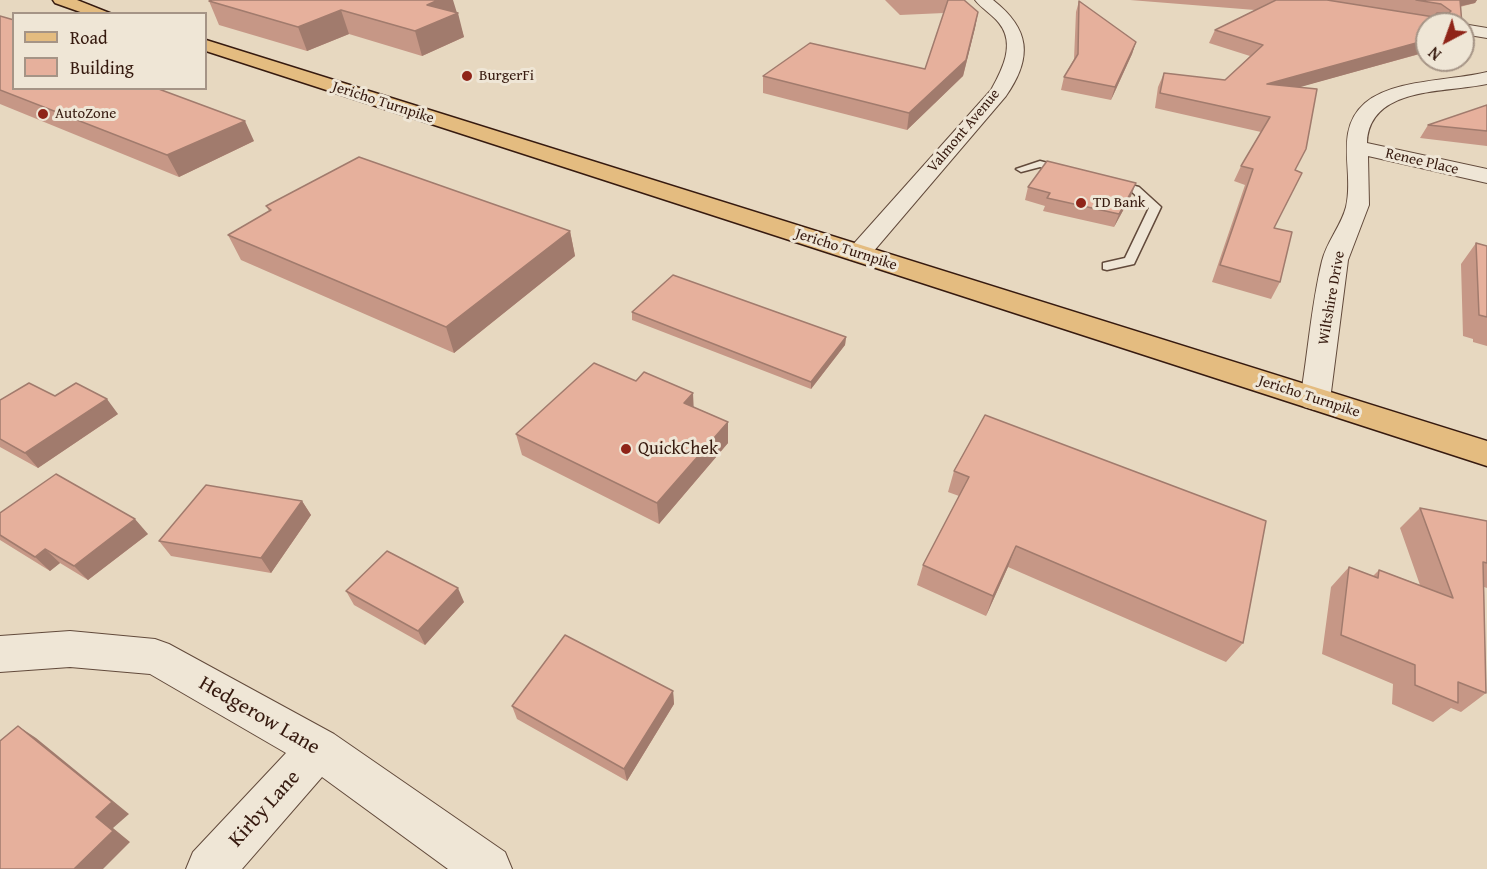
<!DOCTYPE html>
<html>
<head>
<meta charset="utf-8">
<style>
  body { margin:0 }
  #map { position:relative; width:1487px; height:869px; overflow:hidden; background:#e7d8c0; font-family:"Gentium Book Plus",serif }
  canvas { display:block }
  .legend { position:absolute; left:12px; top:12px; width:195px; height:78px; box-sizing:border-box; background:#efe6d6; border:2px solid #a59486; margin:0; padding:8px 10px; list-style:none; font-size:18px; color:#361a0f }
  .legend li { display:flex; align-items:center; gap:12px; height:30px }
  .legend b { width:30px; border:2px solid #a59486 }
  .north { position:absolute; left:1415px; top:12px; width:60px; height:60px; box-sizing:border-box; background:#efe6d6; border:2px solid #a59486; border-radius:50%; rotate:221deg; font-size:16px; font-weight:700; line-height:24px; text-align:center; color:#361a0f }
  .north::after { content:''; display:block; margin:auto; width:21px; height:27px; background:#8f2418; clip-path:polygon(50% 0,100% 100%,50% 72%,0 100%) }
</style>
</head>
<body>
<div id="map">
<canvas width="1487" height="869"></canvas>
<ul class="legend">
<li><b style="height:8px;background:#e4bc80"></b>Road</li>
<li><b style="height:16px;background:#e6b09c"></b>Building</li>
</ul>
<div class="north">N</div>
</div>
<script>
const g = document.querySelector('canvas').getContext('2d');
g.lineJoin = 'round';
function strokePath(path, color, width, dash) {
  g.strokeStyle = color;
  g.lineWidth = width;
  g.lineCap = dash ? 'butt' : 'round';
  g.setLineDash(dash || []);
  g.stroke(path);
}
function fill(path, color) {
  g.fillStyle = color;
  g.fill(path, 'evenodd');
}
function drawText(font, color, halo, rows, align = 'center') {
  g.font = font + ' "Gentium Book Plus",serif';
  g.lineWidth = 6;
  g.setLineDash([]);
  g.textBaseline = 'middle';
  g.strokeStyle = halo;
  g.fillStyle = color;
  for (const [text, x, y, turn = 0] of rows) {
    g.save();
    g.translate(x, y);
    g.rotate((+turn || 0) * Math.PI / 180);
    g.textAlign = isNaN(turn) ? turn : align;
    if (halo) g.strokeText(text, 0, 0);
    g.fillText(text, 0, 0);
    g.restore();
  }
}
const lane = new Path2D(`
  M1040,161l27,7 1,2 -5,3 -23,-6 -19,5 -5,-3z
  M1116,181l23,6 22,20 -27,57 -27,6 -4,-1v-6l22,-5 24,-50 -18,-17 -19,-5 -1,-2z`);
const street = new Path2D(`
  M975,0h18c37,29 40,57 13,96l-139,163 -9,2 -9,-2 -3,-5 3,-5 142,-159c11,-20 25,-46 8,-67 -7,-9 -17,-14 -24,-23z
  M1463,24l24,4v10l-24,-4z
  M1487,72v12c-41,9 -118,2 -120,59l120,26v14l-119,-27 1,49 -21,55 -18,140 -4,7 -11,3 -11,-3 -4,-7c8,-46 11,-94 22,-139 5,-20 19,-35 24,-54 9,-35 -13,-76 19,-104 28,-24 86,-22 122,-31z
  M70,631l85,8 14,5 165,90 171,118 7,17h-64l-126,-92 -80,92h-56l7,-17 93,-99 -136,-79 -80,-7 -70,5v-36z`);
const primary = new Path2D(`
  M53,0h24l35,14h-26l-31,-11z
  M206,40l1281,401v25l-1281,-415z`);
strokePath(lane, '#624a3b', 3);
strokePath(street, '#624a3b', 2);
strokePath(primary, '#361a0f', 3);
fill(lane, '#efe6d6');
fill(street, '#efe6d6');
fill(primary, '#e4bc80');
fill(new Path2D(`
  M885,0h79l14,12 -3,16 -12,48 -56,54 -144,-37v-17l162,-7 19,-56 -44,2z
  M1130,0h347l-2,3 -15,4 -33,17v28l-128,35 -4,83 -21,58 6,54 -9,17 -59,-17 33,-97 -11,-4 7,-15 20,-34 -106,-24 3,-21 6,-14 61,7 25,-24 -41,-13 6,-13 40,-20z
  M209,1l247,11 8,25 -42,19 -73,-22 -42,17 -88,-26z
  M1079,1l57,41 -4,12 -21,46 -50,-10 3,-13 10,-18 2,-47z
  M0,16l14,72 240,53 -75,36 -179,-73z
  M1487,105v41l-67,-8 8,-13z
  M1028,187l103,9 -17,31 -71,-16 2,-5 -20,-6z
  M266,206l304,25 5,25 -121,97 -213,-93 -13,-25 41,-24z
  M1476,243l11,3v100l-14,-4v-3l-10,-3 -2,-72z
  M632,312l214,25 -1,8 -34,44 -179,-69z
  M0,400l118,14 -80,54 -38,-21z
  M694,407l34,15v21l-69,81 -137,-69 -6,-21z
  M985,415l258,228 -17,19 -218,-95 -22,49 -69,-31 6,-20 36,-69 -11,-4 6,-21z
  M302,501l9,14 -40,58 -100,-17 -12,-15z
  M1420,508l67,13v67l-3,-1 2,106 -25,19 -10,-4 -18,14 -41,-18 1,-20 -71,-30 9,-67 18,-20 24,9 6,-6 41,15 -20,-57z
  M0,513l148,21 -60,46 -28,-17 -10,8 -50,-31z
  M346,591l118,11 -39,43 -71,-40z
  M673,691l1,13 -47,77 -110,-62 -5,-13z`), '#c69786');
fill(new Path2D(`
  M438,0h15l4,13h1l6,24 -42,19 -7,-25 12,-26z
  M1457,0h20l-2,3 -23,5z
  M341,10l8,24 -42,17 -9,-24z
  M978,12l-3,16 -12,48 -56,54 2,-17z
  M1427,40v9l-1,3 -165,46 6,-14z
  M1136,42l-4,12 -21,46 4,-13z
  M245,121l9,20 -75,36 -12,-22z
  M1136,183l-5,13 -17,31 5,-13z
  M570,231l5,25 -121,97 -8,-26z
  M846,337l-1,8 -34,44v-7z
  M693,393l1,21 -10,-11z
  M107,399l11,15 -80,54 -13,-15z
  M728,422v21l-69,81 -2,-21z
  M302,501l9,14 -40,58 -10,-15z
  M135,519l13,15 -60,46 -14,-14z
  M1016,546l-8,21 -22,49 7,-20z
  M45,549l15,14 -10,8 -15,-14z
  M458,588l6,14 -39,43 -7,-14z
  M673,691l1,13 -47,77 -3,-12z
  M18,726l18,12 93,76 -16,14 17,14 -27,27h-29l22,-52z`), '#a17b6d');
const building = new Path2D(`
  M212,0h226l-11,5 31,8 -43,18 -74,-21 -43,17 -89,-26z
  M948,0h16l14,12 -12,48 -57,53 -146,-37 47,-33 115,26z
  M1276,0h51l107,17 3,-4h12l2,-2 -10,-7 -25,-4h44l2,24h-35v16l-160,44 50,5 -11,60 -11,21 7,3 -28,55 18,4 -12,50 -60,-17 33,-96 -12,-3 29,-49 -110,-24 4,-20 61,7 38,-35 -48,-15z
  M1079,1l57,41 -21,45 -51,-10 14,-23z
  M0,16l14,4v68h142l89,33 -78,34 -167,-65z
  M1487,105v26l-59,-6z
  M359,157l211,74 -124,96 -218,-92 43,-25 -5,-4z
  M1047,161l89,22 -17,31 -72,-16 3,-5 -22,-6z
  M1476,243l11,3v71l-8,-2z
  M673,275l173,62 -35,45 -179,-70z
  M594,363l42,18 8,-9 49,21 -9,10 44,19 -71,81 -141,-69z
  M29,383l26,13 21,-13 31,16 -82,54 -25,-14v-39z
  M985,415l281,106 -23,122 -227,-97 -23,50 -70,-31 46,-88 -15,-6z
  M56,474l79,45 -61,47 -29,-17 -10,8 -35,-22v-22z
  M206,485l96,16 -41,57 -102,-17z
  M1420,508l67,13v42l-4,-1 3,131 -28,-11v21l-43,-18v-20l-74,-30 8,-68 29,11 1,-8 74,28z
  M387,551l71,37 -40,43 -72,-40z
  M565,635l108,56 -49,78 -112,-63z
  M18,726l94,76 -16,15 17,14 -39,38h-74v-128z`);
fill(building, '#e6b09c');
strokePath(building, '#a17b6d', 1.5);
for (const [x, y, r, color] of [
  [467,76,6,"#8f2418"],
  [43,114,6,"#8f2418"],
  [1081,203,6,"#8f2418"],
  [626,449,6,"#8f2418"]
]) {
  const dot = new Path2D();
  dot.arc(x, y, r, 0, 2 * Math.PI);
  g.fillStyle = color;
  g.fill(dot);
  strokePath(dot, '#efe6d6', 2);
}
drawText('15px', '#361a0f', '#efe6d6', [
  ["BurgerFi",479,76],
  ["AutoZone",55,114],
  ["TD Bank",1093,203]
], 'left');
drawText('15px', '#361a0f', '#efe6d6', [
  ["Jericho Turnpike",383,103,18],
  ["Valmont Avenue",964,131,-50],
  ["Renee Place",1422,162,13],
  ["Jericho Turnpike",846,250,18],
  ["Wiltshire Drive",1332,298,-80],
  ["Jericho Turnpike",1309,397,18]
]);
drawText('18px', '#361a0f', '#efe6d6', [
  ["QuickChek",638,449]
], 'left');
drawText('21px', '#361a0f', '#efe6d6', [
  ["Hedgerow Lane",259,716,30],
  ["Kirby Lane",265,809,-48]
]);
</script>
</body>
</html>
